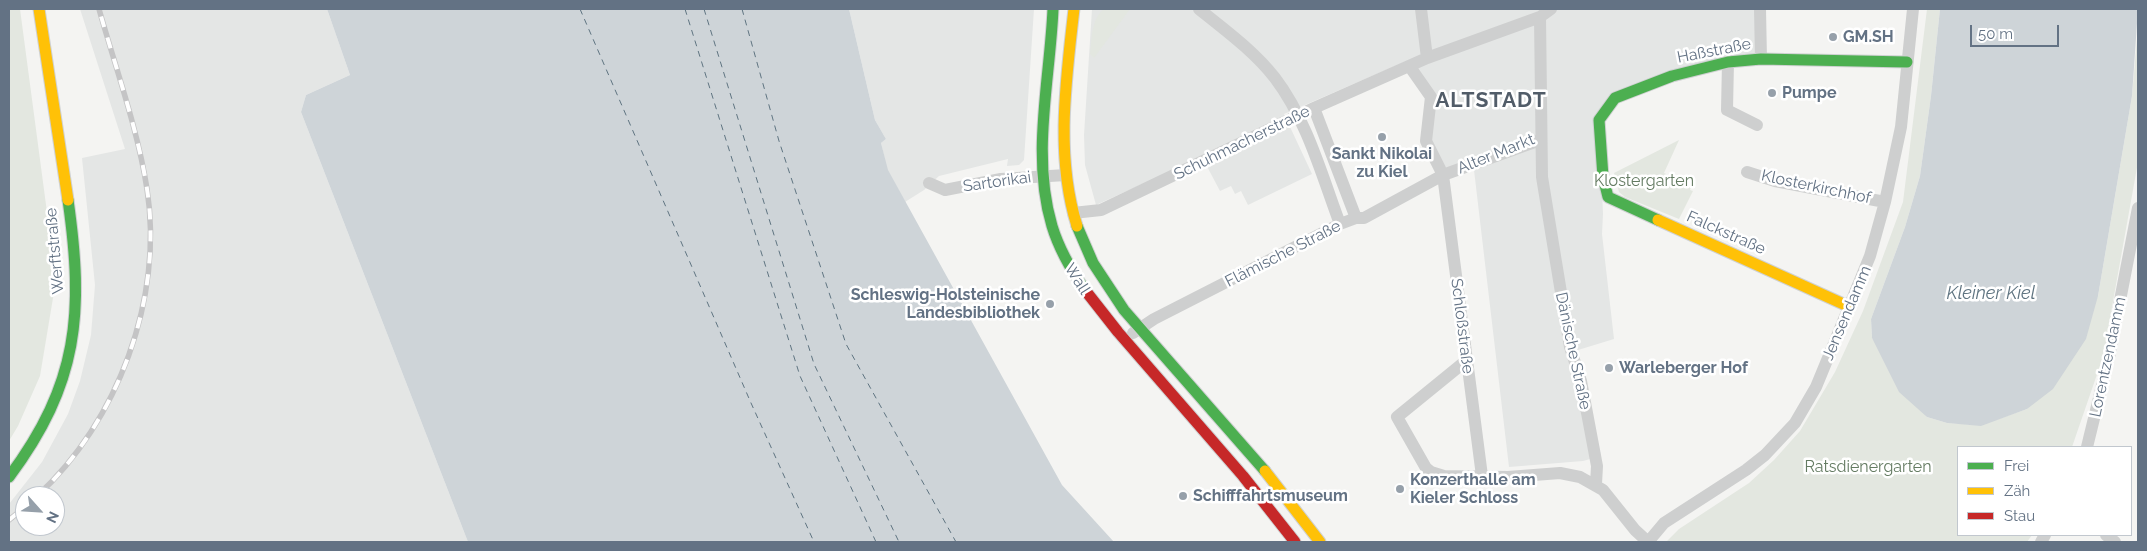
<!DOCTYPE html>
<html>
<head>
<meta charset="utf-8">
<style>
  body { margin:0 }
  #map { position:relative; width:2147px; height:551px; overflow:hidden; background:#f4f4f2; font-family:Raleway,sans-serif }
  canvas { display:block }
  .frame { position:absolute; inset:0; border:10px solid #637284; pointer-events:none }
  .legend { position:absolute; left:1957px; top:446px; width:175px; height:90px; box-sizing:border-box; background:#fff; border:1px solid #c1c7ce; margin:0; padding:6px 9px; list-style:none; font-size:15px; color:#637284 }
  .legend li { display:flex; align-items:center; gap:10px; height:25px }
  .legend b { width:25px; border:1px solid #c1c7ce }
  .north { position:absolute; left:15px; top:486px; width:50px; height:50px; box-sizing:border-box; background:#fff; border:1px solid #c1c7ce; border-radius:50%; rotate:116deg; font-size:14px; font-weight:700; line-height:20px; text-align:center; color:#637284 }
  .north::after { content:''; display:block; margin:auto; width:18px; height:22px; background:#96a0aa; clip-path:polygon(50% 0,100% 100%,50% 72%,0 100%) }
  .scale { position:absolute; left:1970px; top:25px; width:89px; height:22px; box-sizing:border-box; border:2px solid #637284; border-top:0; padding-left:6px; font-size:15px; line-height:18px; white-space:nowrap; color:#637284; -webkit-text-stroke:4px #fff; paint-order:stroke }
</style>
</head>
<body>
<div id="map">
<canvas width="2147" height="551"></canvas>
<div class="frame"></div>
<ul class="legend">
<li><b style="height:6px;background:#4caf50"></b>Frei</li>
<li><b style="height:6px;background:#ffc107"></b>Zäh</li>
<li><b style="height:6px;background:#c62828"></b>Stau</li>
</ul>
<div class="north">N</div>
<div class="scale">50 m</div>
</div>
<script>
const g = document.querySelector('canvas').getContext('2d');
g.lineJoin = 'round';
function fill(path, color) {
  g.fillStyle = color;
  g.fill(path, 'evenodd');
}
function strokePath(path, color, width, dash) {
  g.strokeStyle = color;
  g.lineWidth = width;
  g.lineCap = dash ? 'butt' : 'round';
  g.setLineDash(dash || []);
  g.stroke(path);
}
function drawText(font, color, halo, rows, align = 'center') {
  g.font = font + ' Raleway,sans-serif';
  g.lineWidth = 5;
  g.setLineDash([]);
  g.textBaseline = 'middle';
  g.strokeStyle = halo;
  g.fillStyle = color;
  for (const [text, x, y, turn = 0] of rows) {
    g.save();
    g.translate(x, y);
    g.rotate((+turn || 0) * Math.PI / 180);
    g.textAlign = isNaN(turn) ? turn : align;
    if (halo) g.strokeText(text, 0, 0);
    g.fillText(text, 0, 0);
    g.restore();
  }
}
fill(new Path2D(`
  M80,9h247l23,66 -44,20 -5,17 167,430h-459v-38l33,-42 26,-48 12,-33 11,-46 4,-50 -13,-127 43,-9zM25,496h30v30h-30z
  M849,9h185l-10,151 -5,5 -12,1 1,-7 -69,17 -15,14 -19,12 -18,-32 -6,-27 5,-4 -11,-19z
  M1092,9h666l3,50 -146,39 -16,22 4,94 -1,20 12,105 -36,11 23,106 -18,5 -74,6 -35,-297 -28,-1 -16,-27 5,-45 -26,-37 -125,54 28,60 -64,31 -7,-14 -6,3 -4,-8 -11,5 -18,-34 -106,48 -11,-40 -1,-30z`), '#e4e6e5');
fill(new Path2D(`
  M9,9h11l36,271 -16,96 -22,50 -9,15z
  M1104,9h26l-36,49 -4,-4c2,-15 1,-35 14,-45z
  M1927,9h13l-9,87 -11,80 -15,51 -34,92 1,19 55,79 20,6 34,2 46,-16 71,-113 34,-200 6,-69v135l-35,195 -31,90h-114v88h74l-5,7h-361l13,-13 70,-46 25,-23 26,-29 35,-59 28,-61 40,-109z
  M1679,140l-15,33 28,12 -2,5 3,1 -14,28 -54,-22 -6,-5 -5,-19z`), '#e3e7e0');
fill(new Path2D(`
  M327,9h522l26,111 11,19 -5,4 7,27 174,315 52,57h-646l-167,-430 5,-17 44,-20z
  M1940,9h198l-6,87 -34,200 -12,43 -33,50 -26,20 -46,17 -34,-3 -20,-6 -28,-25 -27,-54 -1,-19 34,-92 15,-51 11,-80z`), '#ced4d8');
strokePath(new Path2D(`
  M580,9l171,394 63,139
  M685,9l115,367 76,166
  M704,9l110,355 85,178
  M742,9l37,132 67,203 110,198`), '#5f7481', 1, [6, 5]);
const fast = new Path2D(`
  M1053,9c-3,71 -22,147 -1,217 7,23 19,44 33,64
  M1658,220l-50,-23 -5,-20 -4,-57 16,-22 57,-22 56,-14 33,-3 146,3
  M1077,226l16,37 31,47 141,161
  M9,477c70,-94 75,-164 59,-277`);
const slow = new Path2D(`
  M39,9l29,191
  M1074,9c-8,71 -19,147 3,217
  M1658,220l192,87
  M1265,471l55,71`);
const jam = new Path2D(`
  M1085,290l33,42 125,144 52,66`);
strokePath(fast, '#cfd1d2', 13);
strokePath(slow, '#cfd1d2', 13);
strokePath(jam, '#cfd1d2', 13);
strokePath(new Path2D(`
  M1199,9c26,21 55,42 76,69 32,42 47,98 65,146
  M1421,9l6,49
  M1760,9l1,50
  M1540,17l2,160 28,170 11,34 16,85 -1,18
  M1728,62l-1,48 30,15
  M1410,67l21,30 -5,44 17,34 97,-35
  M1314,108l42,110
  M1747,172l28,9 110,21
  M929,183l16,7 56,-11 65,-4
  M1073,213l28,-3 213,-102 113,-50 113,-41 11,-8
  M1133,333l21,-14 186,-95 16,-6h8l79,-43 39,301
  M1467,360l-70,57 29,51 5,4 13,4 64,1 52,-4 20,4 23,13 32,40 13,12
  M2087,447l22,-90 29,-149
  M2106,535l9,7
  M1648,542l16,-19 82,-53 19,-15 30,-32 21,-36 54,-131 15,-54 16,-75 12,-118
  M2041,542l4,-7`), '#cecfcf', 12);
strokePath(fast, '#4caf50', 11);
strokePath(slow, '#ffc107', 11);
strokePath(jam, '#c62828', 11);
const rail = new Path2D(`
  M37,496c81,-74 127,-199 110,-307 -9,-59 -32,-123 -48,-180
  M9,520l16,-13`);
strokePath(rail, '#c4c4c5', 5.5);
strokePath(rail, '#fff', 4, [11]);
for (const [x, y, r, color] of [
  [1833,37,5,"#96a0aa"],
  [1772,93,5,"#96a0aa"],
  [1382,137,5,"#96a0aa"],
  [1050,304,5,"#96a0aa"],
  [1609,368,5,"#96a0aa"],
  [1400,489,5,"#96a0aa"],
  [1183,496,5,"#96a0aa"]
]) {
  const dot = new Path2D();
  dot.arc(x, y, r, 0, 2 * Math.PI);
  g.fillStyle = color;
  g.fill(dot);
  strokePath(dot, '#fff', 2);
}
drawText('bold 16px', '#637284', '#fff', [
  ["GM.SH",1843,37],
  ["Pumpe",1782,93],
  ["Sankt Nikolai",1382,154,"center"],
  ["zu Kiel",1382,172,"center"],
  ["Schleswig-Holsteinische",1040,295,"right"],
  ["Landesbibliothek",1040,313,"right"],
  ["Warleberger Hof",1619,368],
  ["Konzerthalle am",1410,480],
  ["Kieler Schloss",1410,498],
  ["Schifffahrtsmuseum",1193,496]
], 'left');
drawText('16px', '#637284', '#fff', [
  ["Haßstraße",1714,51,-11],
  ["Schuhmacherstraße",1242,143,-26],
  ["Alter Markt",1496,154,-22],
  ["Sartorikai",997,182,-8],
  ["Klosterkirchhof",1816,187,12],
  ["Falckstraße",1726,233,24],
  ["Werftstraße",55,251,-95],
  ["Flämische Straße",1283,254,-27],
  ["Wall",1077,279,58],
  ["Jensendamm",1847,313,-67],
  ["Schloßstraße",1462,326,83],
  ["Dänische Straße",1573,351,78],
  ["Lorentzendamm",2108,357,-78]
]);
drawText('16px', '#647b62', '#fff', [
  ["Klostergarten",1644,181],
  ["Ratsdienergarten",1868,467]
]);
drawText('italic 18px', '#5f7481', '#fff', [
  ["Kleiner Kiel",1991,294]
]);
g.letterSpacing = '1px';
drawText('bold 21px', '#515c68', '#fff', [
  ["ALTSTADT",1491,101]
]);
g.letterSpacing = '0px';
</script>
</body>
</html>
